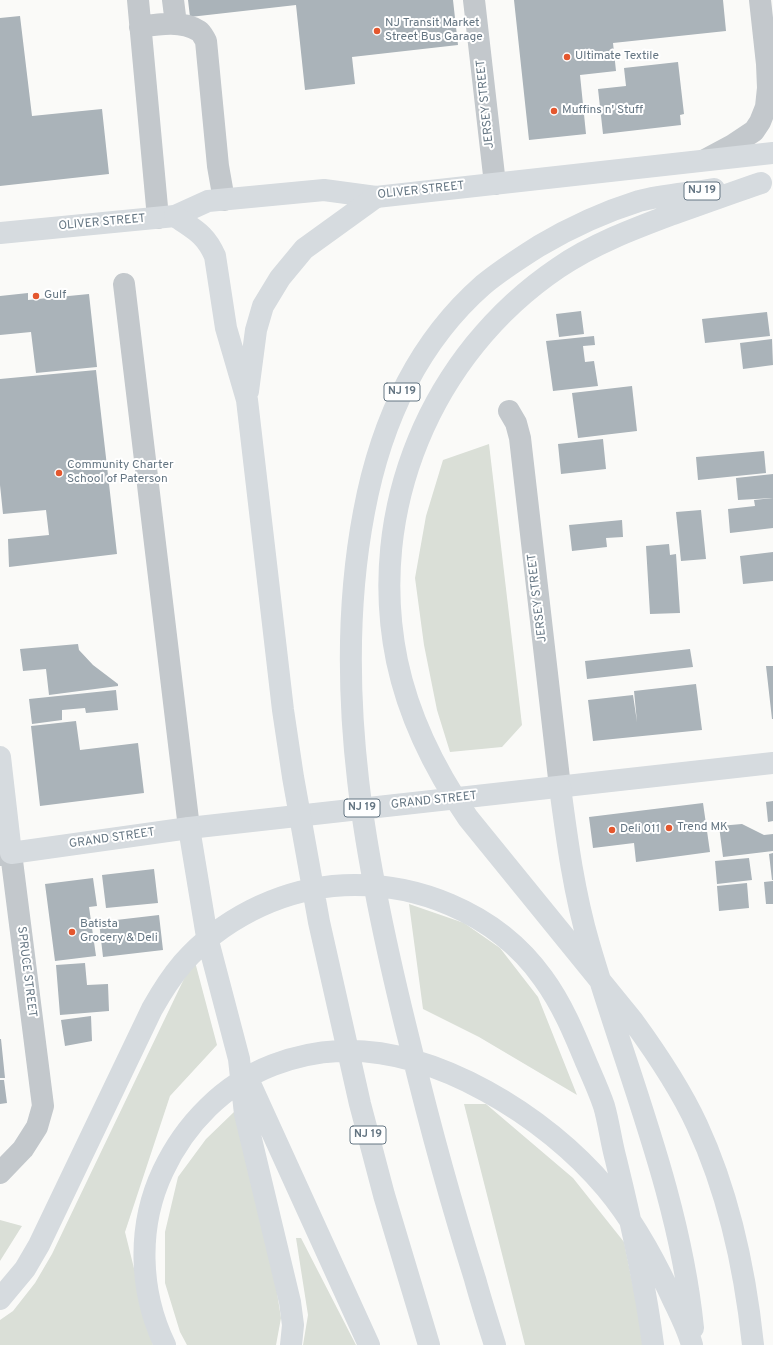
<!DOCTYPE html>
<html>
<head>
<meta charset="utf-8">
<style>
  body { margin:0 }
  canvas { display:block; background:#fafaf8 }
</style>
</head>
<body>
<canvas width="773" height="1345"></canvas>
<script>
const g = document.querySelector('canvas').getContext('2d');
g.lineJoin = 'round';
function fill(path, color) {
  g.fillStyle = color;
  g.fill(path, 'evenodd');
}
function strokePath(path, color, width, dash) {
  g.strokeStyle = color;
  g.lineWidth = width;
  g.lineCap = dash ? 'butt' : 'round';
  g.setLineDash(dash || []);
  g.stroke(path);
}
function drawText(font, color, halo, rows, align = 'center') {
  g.font = font + ' Overpass,sans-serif';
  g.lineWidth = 4;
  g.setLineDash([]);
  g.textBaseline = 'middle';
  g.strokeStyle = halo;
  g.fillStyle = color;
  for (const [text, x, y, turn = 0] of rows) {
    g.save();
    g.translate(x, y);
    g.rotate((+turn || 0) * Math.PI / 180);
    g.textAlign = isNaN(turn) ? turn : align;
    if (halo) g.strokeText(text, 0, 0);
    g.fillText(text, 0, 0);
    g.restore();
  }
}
fill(new Path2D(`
  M489,444l33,281 -20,22 -52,5 -13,-42 -13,-65 -9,-67 11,-62 17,-56z
  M409,904l55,19 36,25 38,49 39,98 -98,-58 -56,-28z
  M194,958l23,87 -47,51 -45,136 28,113h-153v-25l13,-9 22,-28 17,-29z
  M464,1104h22l87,74 51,64 18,88 1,15h-118z
  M234,1112l42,174 5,32 -5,27h-89l-7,-13 -15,-49v-51l13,-55 28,-38z
  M0,1220l22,6 -22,35z
  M296,1238h5l55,107h-53l5,-30z`), '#dadfd7');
fill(new Path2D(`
  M188,0h265l5,45 -106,12 3,27 -50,6 -9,-85 -106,12z
  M514,0h209l3,31 -113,12 3,28 -36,4 6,59 -57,6z
  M20,16l12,100 70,-7 7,65 -109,12v-168z
  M678,62l6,52 -4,1 1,10 -78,9 -5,-45 28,-3 -2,-18z
  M28,293v7l61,-6 8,73 -61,6 -5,-41 -31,3v-39z
  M581,311l3,23 -25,3 -3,-23z
  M767,312l3,24 -65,7 -3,-24z
  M594,336l1,9 -12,1 2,16 9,-1 4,25 -45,5 -7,-50z
  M772,339l1,26 -30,4 -3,-26z
  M96,370l21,184 -108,13 -1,-28 41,-4 -3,-25 -43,4 -3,-29v-106z
  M632,386l5,45 -59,7 -6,-45z
  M603,439l3,30 -45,5 -3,-30z
  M764,451l2,22 -68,7 -2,-23z
  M773,474v24l-35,2 -2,-22z
  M773,498v30l-43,5 -2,-24 27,-3 -1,-6z
  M701,510l5,49 -25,2 -5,-49z
  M622,520l1,17 -17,1 1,9 -35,4 -3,-26z
  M669,544l1,11 6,-1 4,59 -30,1 -4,-68z
  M773,552v29l-30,3 -3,-28z
  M78,644l1,6 14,15 25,19v2l-69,9 -3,-26 -23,2 -3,-22z
  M690,649l3,18 -106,12 -2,-18z
  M766,666h7v53h-1z
  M696,684l6,46 -109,11 -5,-41 45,-5 4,27 -3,-31z
  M116,690l2,20 -32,3 -1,-5 -23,2v10l-30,4 -3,-25z
  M76,721l4,29 58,-7 6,50 -104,13 -9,-80z
  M773,801v20l-5,1 -2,-20z
  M703,803l7,49 -74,10 -2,-19 -41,5 -4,-31z
  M742,824l22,11 9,-1v17l-50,6 -4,-31z
  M773,853v27h-1l-3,-26z
  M749,858l3,22 -35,4 -2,-23z
  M154,869l4,34 -52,5 -4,-33z
  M93,878l4,28 -8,1 7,49 -41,5 -10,-77z
  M773,881v23h-7l-2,-22z
  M747,883l2,25 -30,3 -2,-25z
  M159,915l4,35 -60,7 -4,-35z
  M85,963l2,22 21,-1 1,27 -49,4 -4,-50z
  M91,1016l1,25 -27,5 -4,-26z
  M0,1039h1l4,39h-5z
  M0,1080h4l3,23 -7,1z`), '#aab3b9');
strokePath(new Path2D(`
  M138,0l20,218
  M173,0l3,24
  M474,0l21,184
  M140,27c19,-3 42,-7 59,4 3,2 5,7 7,10l12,125 6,34
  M705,160l28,-15 21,-14 6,-9 6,-15 2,-19 -1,-24 -7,-64
  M124,284l65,544
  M509,411l7,12 4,15 40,349
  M0,855l11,-2 32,253 -6,21 -14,22 -23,24`), '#c3c8cc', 22);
strokePath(new Path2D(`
  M0,233l175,-17 33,-15 116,-11 52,7 397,-44
  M0,757l11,96 178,-25 584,-65`), '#d6dbdf', 22);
strokePath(new Path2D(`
  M175,216c18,13 30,17 40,40l11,72 21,72 36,310 10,67 26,145 41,182 24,91 45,150
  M248,391l8,-61 7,-24 17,-28 24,-29 72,-52
  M560,787c7,53 14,106 29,157 37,127 91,252 104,384
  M189,828l18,109 32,122 6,55 45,188 3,23 -2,20
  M247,1077l122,268
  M0,1299l25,-30 14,-24 113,-236c9,-16 19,-32 31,-46 38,-43 93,-71 150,-77 79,-7 163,26 210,92 19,26 31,55 43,84 6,14 13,29 18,44 5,17 7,36 12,54 15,61 29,122 37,185
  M165,1345c-26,-54 -28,-119 -2,-174 22,-47 61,-87 110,-106 21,-8 43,-13 66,-14 96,-4 207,65 267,137 26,31 46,67 63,103 8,18 18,35 23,54
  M495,1345c-7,-22 -14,-44 -20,-66 -24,-76 -45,-153 -64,-231 -44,-174 -81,-357 -47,-536 16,-86 52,-168 119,-227 18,-15 37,-27 56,-39 32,-19 65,-34 100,-45 22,-6 52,-8 75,-12
  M753,1345c-8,-76 -24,-151 -56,-220 -17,-37 -40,-71 -64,-104l-165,-203c-33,-48 -59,-100 -71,-157 -31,-151 34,-307 161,-393 35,-24 75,-39 115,-54 29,-10 58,-21 88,-31`), '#d6dbdf', 22);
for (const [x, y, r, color] of [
  [377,31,4,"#e4572e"],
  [567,57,4,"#e4572e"],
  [554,111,4,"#e4572e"],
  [36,296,4,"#e4572e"],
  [59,473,4,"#e4572e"],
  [669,828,4,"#e4572e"],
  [612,830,4,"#e4572e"],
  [72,932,4,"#e4572e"]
]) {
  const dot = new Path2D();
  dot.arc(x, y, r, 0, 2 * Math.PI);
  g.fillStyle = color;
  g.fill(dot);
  strokePath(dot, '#fff', 1.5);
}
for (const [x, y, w] of [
  [702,191,36],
  [402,392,36],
  [362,808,36],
  [368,1135,36]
]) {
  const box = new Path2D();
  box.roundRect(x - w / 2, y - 9, w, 18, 3);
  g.fillStyle = '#fff';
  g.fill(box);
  strokePath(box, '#657683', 1);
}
drawText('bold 11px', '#657683', null, [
  ["NJ 19",702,191],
  ["NJ 19",402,392],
  ["NJ 19",362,808],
  ["NJ 19",368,1135]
]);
drawText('12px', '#657683', '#fff', [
  ["NJ Transit Market",385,24],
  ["Street Bus Garage",385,38],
  ["Ultimate Textile",575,57],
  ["Muffins n' Stuff",562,111],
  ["Gulf",44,296],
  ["Community Charter",67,466],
  ["School of Paterson",67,480],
  ["Trend MK",677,828],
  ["Deli 011",620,830],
  ["Batista",80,925],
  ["Grocery & Deli",80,939]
], 'left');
drawText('12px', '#657683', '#fff', [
  ["JERSEY STREET",486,104,-96],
  ["OLIVER STREET",421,191,-6],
  ["OLIVER STREET",102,223,-5],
  ["JERSEY STREET",538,598,-97],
  ["GRAND STREET",434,801,-6],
  ["GRAND STREET",112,839,-8],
  ["SPRUCE STREET",26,972,83]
]);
</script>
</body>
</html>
